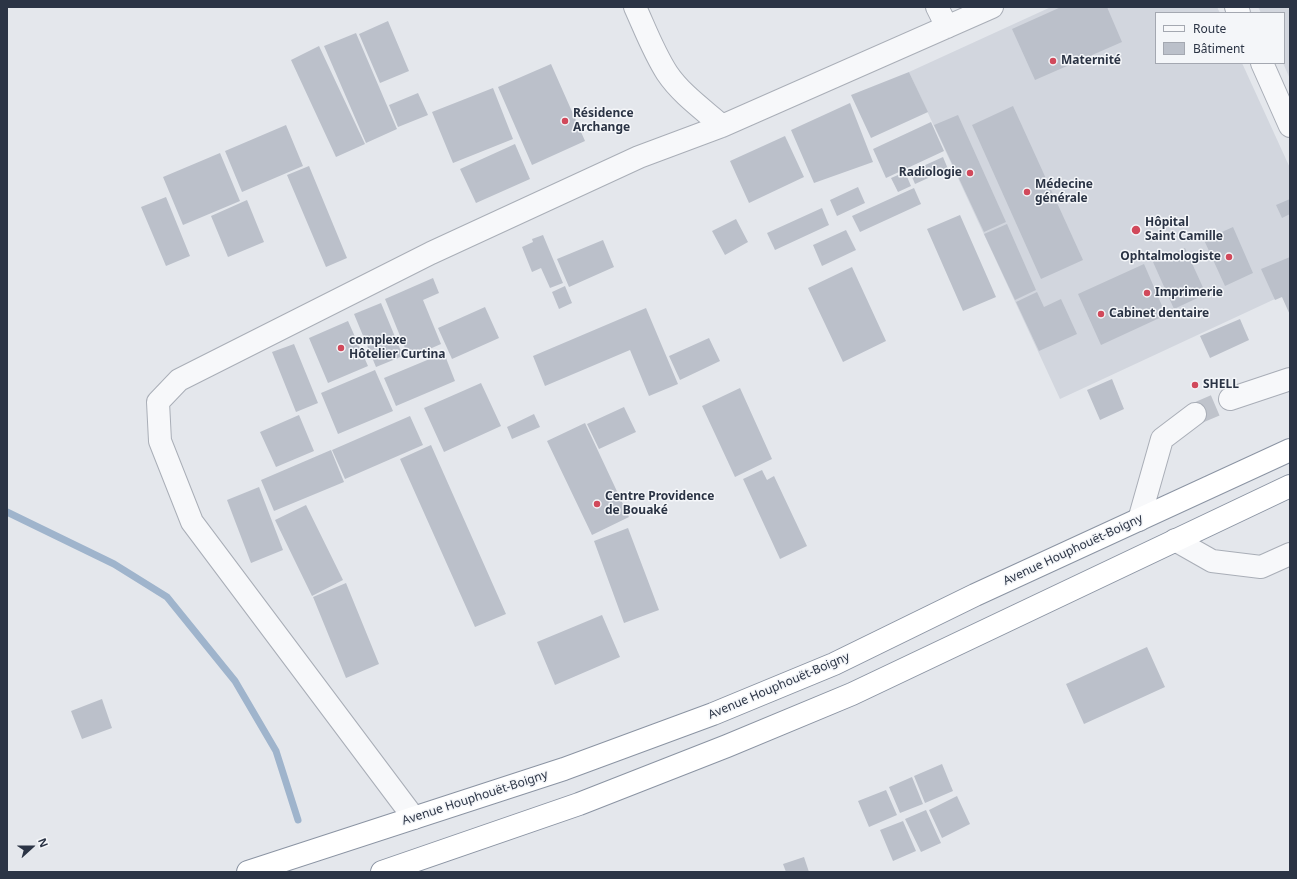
<!DOCTYPE html>
<html>
<head>
<meta charset="utf-8">
<style>
  body { margin:0 }
  #map { position:relative; width:1297px; height:879px; overflow:hidden; background:#e4e7ec; font-family:"Noto Sans",sans-serif }
  canvas { display:block }
  .frame { position:absolute; inset:0; border:8px solid #2b3445; pointer-events:none }
  .legend { position:absolute; left:1155px; top:12px; width:130px; height:52px; box-sizing:border-box; background:#f4f6f9; border:1px solid #a4a8b1; margin:0; padding:5px 7px; list-style:none; font-size:12px; color:#2b3445 }
  .legend li { display:flex; align-items:center; gap:8px; height:20px }
  .legend b { width:20px; border:1px solid #a4a8b1 }
  .north { position:absolute; left:12px; top:827px; width:40px; height:40px; -webkit-text-stroke:3px #f4f6f9; paint-order:stroke; rotate:69deg; font-size:11px; font-weight:700; line-height:16px; text-align:center; color:#2b3445 }
  .north::after { content:''; display:block; margin:auto; width:14px; height:18px; background:#2b3445; clip-path:polygon(50% 0,100% 100%,50% 72%,0 100%) }
</style>
</head>
<body>
<div id="map">
<canvas width="1297" height="879"></canvas>
<div class="frame"></div>
<ul class="legend">
<li><b style="height:5px;background:#f7f8fa"></b>Route</li>
<li><b style="height:11px;background:#bbc0ca"></b>Bâtiment</li>
</ul>
<div class="north">N</div>
</div>
<script>
const g = document.querySelector('canvas').getContext('2d');
g.lineJoin = 'round';
function fill(path, color) {
  g.fillStyle = color;
  g.fill(path, 'evenodd');
}
function strokePath(path, color, width, dash) {
  g.strokeStyle = color;
  g.lineWidth = width;
  g.lineCap = dash ? 'butt' : 'round';
  g.setLineDash(dash || []);
  g.stroke(path);
}
function drawText(font, color, halo, rows, align = 'center') {
  g.font = font + ' "Noto Sans",sans-serif';
  g.lineWidth = 3;
  g.setLineDash([]);
  g.textBaseline = 'middle';
  g.strokeStyle = halo;
  g.fillStyle = color;
  for (const [text, x, y, turn = 0] of rows) {
    g.save();
    g.translate(x, y);
    g.rotate((+turn || 0) * Math.PI / 180);
    g.textAlign = isNaN(turn) ? turn : align;
    if (halo) g.strokeText(text, 0, 0);
    g.fillText(text, 0, 0);
    g.restore();
  }
}
fill(new Path2D(`
  M1051,7h166l3,6h-64v50h86l48,105v124l-230,107 -151,-327z
  M1258,7h32v72l-7,-16 1,-50h-23z`), '#d2d6de');
strokePath(new Path2D(`
  M7,512l107,52 53,33 68,84 41,70 22,69`), '#9fb4cc', 7);
fill(new Path2D(`
  M1061,7h46l15,35 -87,38 -23,-51z
  M388,21l21,50 -29,12 -21,-49z
  M356,33l41,96 -31,14 -42,-97z
  M319,46l46,98 -29,13 -45,-97z
  M551,64l34,77 -53,24 -34,-78z
  M909,72l19,40 -57,26 -20,-43z
  M493,88l20,51 -60,24 -21,-51z
  M418,93l10,22 -30,12 -9,-22z
  M850,103l23,59 -59,21 -23,-53z
  M1013,106l70,154 -42,19 -69,-154z
  M958,115l48,107 -22,10 -50,-107z
  M931,122l13,29 -58,27 -13,-29z
  M286,125l17,41 -61,26 -17,-41z
  M785,136l19,41 -55,26 -19,-42z
  M515,144l15,35 -54,24 -16,-34z
  M220,153l20,48 -57,24 -20,-48z
  M943,157l5,12 -33,15 -5,-12z
  M309,166l38,92 -21,9 -39,-92z
  M905,172l6,14 -13,6 -7,-14z
  M858,187l7,16 -28,13 -7,-16z
  M914,188l7,16 -61,28 -8,-16z
  M166,197l24,59 -24,10 -25,-59z
  M1290,199v15l-8,4 -6,-13z
  M247,200l17,42 -36,15 -17,-41z
  M822,208l7,17 -54,25 -8,-17z
  M960,215l36,82 -33,14 -36,-82z
  M736,219l12,23 -23,13 -13,-24z
  M1007,224l29,66 -21,10 -31,-66z
  M1233,227l20,46 -28,13 -21,-46z
  M846,230l10,20 -34,16 -9,-21z
  M543,235l20,48 -13,5 -9,-20 -9,4 -10,-25 11,-5 -1,-3z
  M603,240l11,27 -45,20 -12,-28z
  M1185,248l21,46 -32,15 -21,-47z
  M1290,257v58l-8,-18 -7,3 -14,-31z
  M1144,264l22,51 -65,30 -23,-51z
  M852,267l34,74 -43,21 -35,-74z
  M433,278l6,15 -16,7 18,44 -32,14 -24,-59z
  M565,286l7,17 -13,6 -7,-17z
  M1037,292l7,15 17,-8 16,35 -38,17 -23,-49z
  M381,303l22,53 -27,11 -22,-53z
  M485,307l14,31 -47,21 -14,-31z
  M646,308l32,76 -29,12 -19,-46 -85,36 -12,-30z
  M1240,319l9,21 -39,18 -10,-22z
  M348,321l20,45 -40,17 -19,-45z
  M709,338l11,23 -40,19 -11,-24z
  M294,344l24,59 -22,9 -24,-60z
  M444,353l11,28 -59,25 -12,-28z
  M375,370l18,41 -55,23 -17,-41z
  M1112,379l12,30 -24,11 -13,-30z
  M481,383l20,43 -57,26 -20,-44z
  M740,388l32,71 -37,18 -33,-71z
  M624,407l12,25 -37,17 -12,-25z
  M534,414l6,13 -28,12 -5,-12z
  M299,415l15,36 -38,16 -16,-35z
  M410,416l13,29 -78,34 -13,-29z
  M585,423l44,94 -37,18 -45,-94z
  M431,445l75,169 -31,13 -75,-168z
  M331,450l13,32 -70,29 -13,-31z
  M762,470l5,10 7,-4 33,70 -27,13 -37,-80z
  M259,487l24,63 -32,13 -24,-63z
  M306,505l37,75 -31,16 -37,-76z
  M628,528l31,82 -35,13 -30,-82z
  M346,583l33,81 -33,14 -33,-81z
  M602,615l18,42 -65,28 -18,-43z
  M1147,647l18,40 -81,37 -18,-40z
  M102,699l10,29 -30,11 -11,-28z
  M942,764l11,27 -28,12 -11,-27z
  M912,777l11,27 -23,9 -11,-26z
  M886,790l11,25 -28,12 -11,-26z
  M957,796l13,28 -28,14 -13,-28z
  M926,810l15,33 -20,9 -16,-33z
  M903,821l13,30 -23,10 -13,-31z
  M804,857l5,15h-23l-3,-8z`), '#bbc0ca');
strokePath(new Path2D(`
  M1195,414l35,-15`), '#bfc3cb', 22, [22, 11]);
const minor = new Path2D(`
  M635,7c10,22 19,46 32,66 14,21 37,37 55,53
  M937,7l10,20
  M1236,7l3,6
  M1262,63l28,63
  M1230,399l60,-20
  M1139,520l23,-81 33,-25
  M1175,540l37,21 49,6 29,-13
  M414,818l-222,-296 -32,-81 -2,-39 21,-22 252,-127 208,-96 83,-31 270,-119`);
const highway = new Path2D(`
  M248,872l316,-103 149,-55 121,-50 141,-69 315,-145
  M382,872l197,-68 148,-58 125,-52 438,-208`);
strokePath(minor, '#a9aeb7', 24);
strokePath(highway, '#8b94a3', 24);
strokePath(minor, '#f7f8fa', 22);
strokePath(highway, '#fff', 22);
for (const [x, y, r, color] of [
  [1053,61,4,"#d1495b"],
  [565,121,4,"#d1495b"],
  [970,173,4,"#d1495b"],
  [1027,192,4,"#d1495b"],
  [1136,230,5,"#d1495b"],
  [1229,257,4,"#d1495b"],
  [1147,293,4,"#d1495b"],
  [1101,314,4,"#d1495b"],
  [341,348,4,"#d1495b"],
  [1195,385,4,"#d1495b"],
  [597,504,4,"#d1495b"]
]) {
  const dot = new Path2D();
  dot.arc(x, y, r, 0, 2 * Math.PI);
  g.fillStyle = color;
  g.fill(dot);
  strokePath(dot, '#f4f6f9', 1.5);
}
drawText('bold 12px', '#2b3445', '#f4f6f9', [
  ["Maternité",1061,61],
  ["Résidence",573,114],
  ["Archange",573,128],
  ["Radiologie",962,173,"right"],
  ["Médecine",1035,185],
  ["générale",1035,199],
  ["Hôpital",1145,223],
  ["Saint Camille",1145,237],
  ["Ophtalmologiste",1221,257,"right"],
  ["Imprimerie",1155,293],
  ["Cabinet dentaire",1109,314],
  ["complexe",349,341],
  ["Hôtelier Curtina",349,355],
  ["SHELL",1203,385],
  ["Centre Providence",605,497],
  ["de Bouaké",605,511]
], 'left');
drawText('12px', '#2b3445', '#f4f6f9', [
  ["Avenue Houphouët-Boigny",1073,550,-25],
  ["Avenue Houphouët-Boigny",779,686,-23],
  ["Avenue Houphouët-Boigny",475,798,-18]
]);
</script>
</body>
</html>
